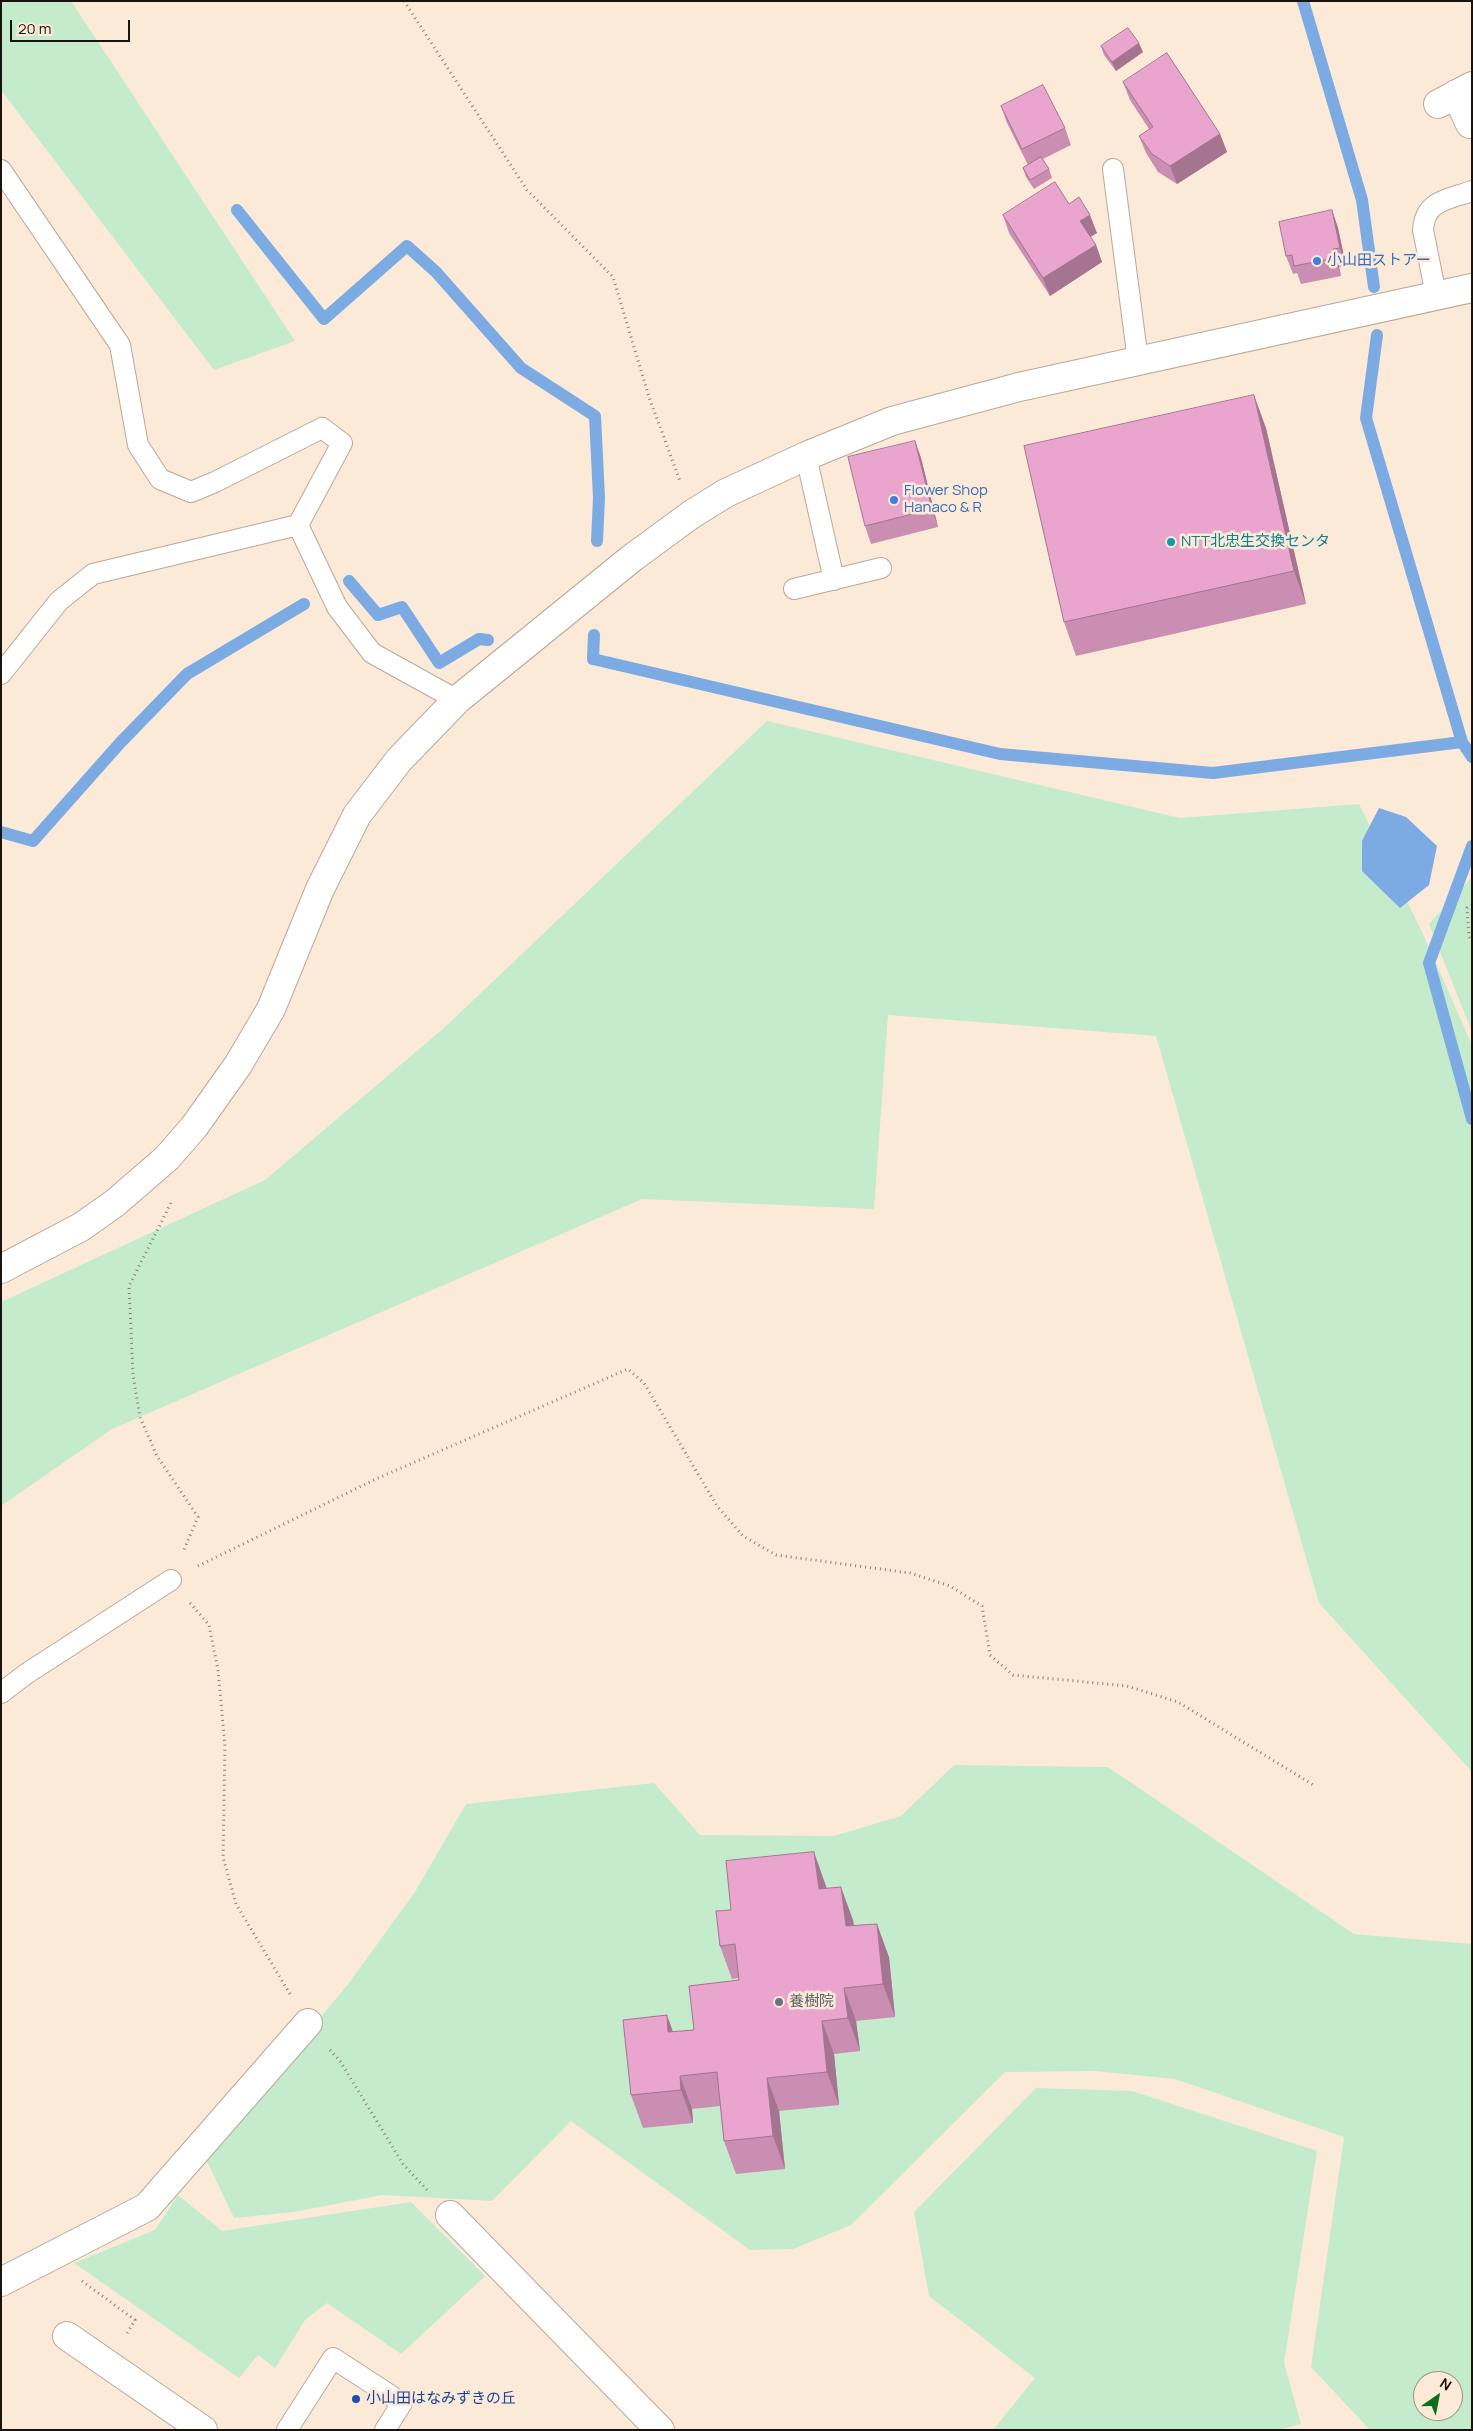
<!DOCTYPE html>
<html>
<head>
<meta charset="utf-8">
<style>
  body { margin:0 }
  #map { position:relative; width:1473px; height:2431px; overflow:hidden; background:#fcead9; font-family:Manrope,sans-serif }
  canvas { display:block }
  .frame { position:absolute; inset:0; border:2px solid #19120d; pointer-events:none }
  .north { position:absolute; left:1413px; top:2371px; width:50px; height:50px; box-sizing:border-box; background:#fcead9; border:1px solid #a19487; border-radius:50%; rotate:33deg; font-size:14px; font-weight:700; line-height:20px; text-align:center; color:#19120d }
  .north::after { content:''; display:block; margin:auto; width:18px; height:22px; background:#0f6e1a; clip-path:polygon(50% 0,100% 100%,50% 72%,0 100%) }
  .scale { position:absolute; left:10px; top:20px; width:120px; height:22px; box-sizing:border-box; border:2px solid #19120d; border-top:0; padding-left:6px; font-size:15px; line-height:18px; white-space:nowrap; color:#19120d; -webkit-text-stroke:4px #fcead9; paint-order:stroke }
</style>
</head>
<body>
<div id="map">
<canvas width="1473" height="2431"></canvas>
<div class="frame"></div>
<div class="north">N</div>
<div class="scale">20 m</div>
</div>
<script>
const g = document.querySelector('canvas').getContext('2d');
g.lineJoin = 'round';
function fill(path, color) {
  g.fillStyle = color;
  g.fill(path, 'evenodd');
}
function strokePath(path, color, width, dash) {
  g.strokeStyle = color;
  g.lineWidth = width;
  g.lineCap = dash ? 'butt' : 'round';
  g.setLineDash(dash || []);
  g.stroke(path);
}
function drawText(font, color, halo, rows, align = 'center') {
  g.font = font + ' Manrope,"Noto Sans JP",sans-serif';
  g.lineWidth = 5;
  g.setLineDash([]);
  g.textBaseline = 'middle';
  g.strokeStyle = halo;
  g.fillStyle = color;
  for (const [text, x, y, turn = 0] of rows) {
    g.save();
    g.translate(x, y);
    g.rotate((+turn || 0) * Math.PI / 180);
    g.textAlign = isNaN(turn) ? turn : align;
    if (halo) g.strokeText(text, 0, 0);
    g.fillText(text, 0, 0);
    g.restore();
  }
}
fill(new Path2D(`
  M1,1h70l224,340 -81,29 -213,-280z
  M767,721l413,97 179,-14 64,130 49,111v727l-153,-169 -163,-567 -268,-21 -14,194 -232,-10 -530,230 -111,77v-204l264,-122 179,-152z
  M1472,877v155l-43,-108z
  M954,1765l154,2 246,167 118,10v486h-102l-59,-63 33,-230 -169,-58 -80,-8 -90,1 -154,153 -58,24 -43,1 -179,-129 -79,80 -110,-6 -88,17 -60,6 -29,-61 144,-174 66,-91 51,-88 188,-21 46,52 134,1 67,-20zM1423,2381h30v30h-30z
  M1036,2088l96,3 185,60 -33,212 17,61 -22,6h-286l42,-52 -106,-82 -15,-84z
  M178,2195l44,36 189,-29 74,74 -84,78 -74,-51 -22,17 -30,48 -17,-13 -19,23 -165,-115 81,-33z`), '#c4ebcc');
fill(new Path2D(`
  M1379,808l27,9 31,29 -8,39 -29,23 -38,-37v-30z`), '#7caae2');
strokePath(new Path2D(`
  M1303,1l59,199 12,87
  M237,210l87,109 83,-73 29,26 85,96 74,48 4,82 -2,43
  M1377,335l-11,83 96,324 10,15
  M349,581l29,34 24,-8 37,56 40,-24 9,1
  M594,635l-1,24 407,95 213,19 249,-31
  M1,832l32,9 87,-98 67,-69 117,-70
  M1472,846l-43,117 43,156`), '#7caae2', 12);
const service = new Path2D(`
  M1113,169l25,192
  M1,170l119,175 18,100 22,34 31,13 24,-10 107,-54 20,15 -44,82 39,82 35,46 85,47
  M1436,295l-13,-65c2,-30 24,-30 49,-39
  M806,456l28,124
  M794,589l87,-21
  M1,674l58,-73 34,-27 205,-49
  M1,1693l25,-19 145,-94
  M287,2430l46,-72 69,45 -17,27`);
const minor = new Path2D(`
  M1456,94l14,30
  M1438,104l34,-18
  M450,2215l210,215
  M1,2282l146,-75 161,-184
  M67,2336l136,94`);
const tertiary = new Path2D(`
  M1,1269l80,-42 34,-24 52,-45 27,-31 44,-62 33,-56 49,-120 37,-74 42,-55 58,-60 175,-142 60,-44 34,-21 80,-37 86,-35 127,-34 453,-99`);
strokePath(service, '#baa899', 22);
strokePath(minor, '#baa899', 30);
strokePath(tertiary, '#baa899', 30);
strokePath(new Path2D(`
  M404,1l123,189 86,87 36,120 31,84
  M1472,905l-5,3 2,29 3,4
  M171,1203l-42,83 4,89 7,42 17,39 41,61 -15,35
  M198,1566l178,-87 252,-110 16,14 73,123 26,30 33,19 134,18 40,13 32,20 8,49 23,20 114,11 51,16 137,84
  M190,1603l19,22 9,45 7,76 -2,111 13,47 54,90
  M330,2050l10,11 63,103 24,26
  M82,2281l53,39 -9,15`), '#8b7f74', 3, [1, 4]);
strokePath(service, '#fff', 20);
strokePath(minor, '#fff', 28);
strokePath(tertiary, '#fff', 28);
fill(new Path2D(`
  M1101,46l42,6 -27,19 -12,-16z
  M1123,82l97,52 7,18 -50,32 -19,-12 -12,-19 -7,-17 10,-7 -19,-29z
  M1001,106l64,22 6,17 -28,14 6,10 3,9 -18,11 -8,-12 -3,-9 5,-3 -21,-42z
  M1069,204l28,29 -7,4 6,8 6,17 -52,34 -41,-63 -6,-18z
  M1332,210l6,18 8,38 -7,1 2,9 -40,8 -4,-11 -4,1 -7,-18z
  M1266,428l40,176 -230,52 -12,-34z
  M915,441l6,17 17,69 -67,17 -6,-18z
  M826,1886l1,3 26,31 1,6 35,31 6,60 -39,4 4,30 -26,3 5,51 -60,6 6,58 -49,5 -12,-33 -4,-35 -28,3 1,14 -50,5 -12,-33 42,-63 21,-2 45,-50 -1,-2 -6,1 -12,-33 11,-36z`), '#c98eb2');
fill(new Path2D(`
  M1139,43l4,9 -27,19 -4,-9z
  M1220,134l7,18 -50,32 -7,-18z
  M1332,210l6,18 8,38 -6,-18z
  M1090,215l7,18 -10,6 -7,-18z
  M1096,245l6,17 -52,34 -7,-18z
  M1333,249l6,18 2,9 -6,-18z
  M1254,395l12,33 40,176 -12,-33z
  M915,441l6,17 17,69 -6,-18z
  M814,1852l12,34 5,36 -12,-33z
  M841,1887l12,33 5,40 -12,-34z
  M877,1924l12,33 6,60 -12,-33z
  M844,1988l12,33 4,30 -12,-33z
  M667,2015l12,34 -11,-17z
  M822,2021l12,33 5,51 -12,-33z
  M680,2076l12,33 1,14 -12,-33z
  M767,2078l12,33 6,58 -12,-33z`), '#a47491');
const building = new Path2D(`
  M1128,28l11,15 -27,19 -11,-16z
  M1167,53l53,81 -50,32 -18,-12 -13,-18 14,-9 -30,-45z
  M1043,85l22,43 -43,21 -21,-43z
  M1041,157l8,12 -19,11 -7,-12z
  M1055,182l14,22 10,-7 11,18 -10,6 16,24 -53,33 -40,-63z
  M1332,210l8,38 -7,1 2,9 -41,8 -2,-11 -6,1 -7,-34z
  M1254,395l40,176 -230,51 -40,-176z
  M915,441l17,68 -67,17 -17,-69z
  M814,1852l5,37 22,-2 5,39 31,-2 6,60 -39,4 4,30 -26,3 5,51 -60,6 6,58 -49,5 -7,-69 -37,4 1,14 -50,5 -8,-75 44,-5 1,17 26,-2 -5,-44 50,-6 -4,-36 -15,2 -4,-35 15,-1 -5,-49z`);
fill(building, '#eaa5cf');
strokePath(building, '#a47491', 1);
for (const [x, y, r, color] of [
  [1317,261,5,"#3f7fe0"],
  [894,500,5,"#3f7fe0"],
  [1171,542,5,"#0f9aa8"],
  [779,2002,5,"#6b7280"],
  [356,2399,5,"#1a4fb4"]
]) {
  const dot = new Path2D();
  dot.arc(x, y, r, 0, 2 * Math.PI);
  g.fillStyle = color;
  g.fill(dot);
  strokePath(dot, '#fcead9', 2);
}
drawText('15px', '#366cbe', '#fcead9', [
  ["小山田ストアー",1327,261],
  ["Flower Shop",904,491],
  ["Hanaco & R",904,508]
], 'left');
drawText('15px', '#0d838f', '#fcead9', [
  ["NTT北忠生交換センタ",1181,542]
], 'left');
drawText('15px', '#5b616d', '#fcead9', [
  ["養樹院",789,2002]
], 'left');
drawText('15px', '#164399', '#fcead9', [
  ["小山田はなみずきの丘",366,2399]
], 'left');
</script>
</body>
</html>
